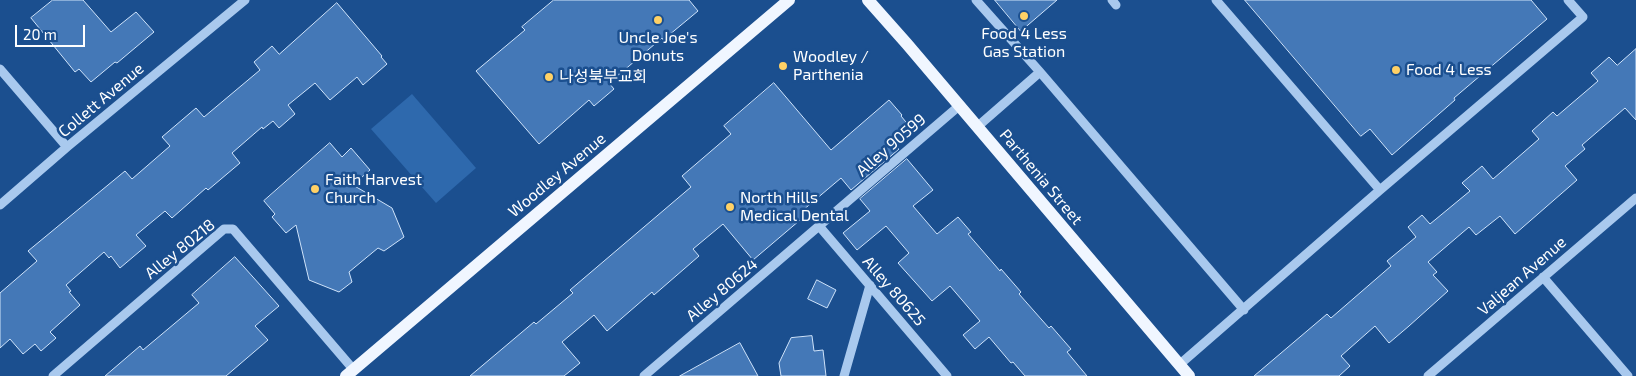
<!DOCTYPE html>
<html>
<head>
<meta charset="utf-8">
<style>
  body { margin:0 }
  #map { position:relative; width:1636px; height:376px; overflow:hidden; background:#1b4f8f; font-family:"Exo 2",sans-serif }
  canvas { display:block }
  .scale { position:absolute; left:15px; top:25px; width:70px; height:22px; box-sizing:border-box; border:2px solid #fff; border-top:0; padding-left:6px; font-size:15px; line-height:18px; white-space:nowrap; color:#fff; -webkit-text-stroke:4px #1b4f8f; paint-order:stroke }
</style>
</head>
<body>
<div id="map">
<canvas width="1636" height="376"></canvas>
<div class="scale">20 m</div>
</div>
<script>
const g = document.querySelector('canvas').getContext('2d');
g.lineJoin = 'round';
function fill(path, color) {
  g.fillStyle = color;
  g.fill(path, 'evenodd');
}
function strokePath(path, color, width, dash) {
  g.strokeStyle = color;
  g.lineWidth = width;
  g.lineCap = dash ? 'butt' : 'round';
  g.setLineDash(dash || []);
  g.stroke(path);
}
function drawText(font, color, halo, rows, align = 'center') {
  g.font = font + ' "Exo 2","Noto Sans KR",sans-serif';
  g.lineWidth = 5;
  g.setLineDash([]);
  g.textBaseline = 'middle';
  g.strokeStyle = halo;
  g.fillStyle = color;
  for (const [text, x, y, turn = 0] of rows) {
    g.save();
    g.translate(x, y);
    g.rotate((+turn || 0) * Math.PI / 180);
    g.textAlign = isNaN(turn) ? turn : align;
    if (halo) g.strokeText(text, 0, 0);
    g.fillText(text, 0, 0);
    g.restore();
  }
}
fill(new Path2D(`
  M412,94l64,74 -40,35 -65,-74z`), '#2e69ad');
const building = new Path2D(`
  M53,0h30l28,32 25,-20 18,20 -37,31 -2,-1 -24,20 -12,-13 -4,3 -44,-54z
  M554,0h135l9,11 -35,29 -1,-2 -53,45 5,6 -20,17 -5,-6 -50,44 -63,-73 49,-41 -3,-3z
  M995,0h62l-36,31z
  M1245,0h286l16,19 -93,79 1,2 -63,55 -22,-26 -9,7z
  M337,3l45,53 -1,1 6,7 -24,21 -6,-8 -27,23 -15,-17 -27,22 7,9 -16,14 -6,-7 -10,8 -1,-2 -30,26 8,10 -32,27 -2,-2 -34,30 -7,-7 -29,24 10,11 -26,22 -9,-12 -2,2 -5,-6 -38,33 5,6 -2,1 11,13 -30,27 6,6 -15,13 -6,-7 -12,10 -13,-15 -10,9v-55l37,-32 -9,-10 97,-80 7,8 38,-33 -8,-9 34,-29 8,9 56,-47 -6,-8 18,-16 7,8z
  M1636,49v71l-11,-12 -43,37 3,4 -20,17 12,14 -62,54 -15,-18 -24,19 -7,-8 -41,35 9,10 -4,3 15,16 -39,35 -20,17 -14,-17 -34,30 9,10 -11,10h-85l73,-62 4,4 60,-52 -4,-5 29,-24 -8,-10 14,-12 8,9 40,-33 -8,-8 20,-17 11,13 46,-40 -7,-8 21,-19 4,4 41,-35 -7,-8 18,-16 8,8z
  M774,83l57,67 58,-50 13,15 -1,1 9,11 -4,3 3,3 -14,12 4,4 -48,41 -10,-12 -39,33 4,4 -53,45 -30,-36 -30,25 6,7 -45,39 -2,-3 -45,39 -13,-16 -32,27 18,21 -16,13h-94l64,-54 2,2 37,-31 -3,-3 121,-103 -9,-11 49,-42 -7,-8z
  M330,143l12,14 9,-9 19,22 -17,15 39,23 12,29 -20,14 -6,-3 -29,24 3,10 -13,10 -30,-12 -13,-55 -10,8 -14,-16 3,-3 -11,-13z
  M907,159l26,31 -20,16 24,28 21,-17 13,15 -3,2 32,37 1,-2 20,23 -2,2 30,34 2,-2 20,23 -4,3 20,24h-62l-12,-14 -2,1 -22,-26 -14,12 -12,-14 17,-14 -30,-35 -18,15 -34,-38 11,-10 -23,-27 -29,24 -14,-17 27,-22 -10,-12z
  M235,257l44,49 -24,20 13,14 -42,36h-121l35,-30 3,4 56,-47 -7,-8z
  M817,280l19,10 -9,18 -19,-9z
  M812,336l2,15 9,-1 3,26h-45l-2,-13 12,-25z
  M740,343l18,33h-78z`);
fill(building, '#4478b7');
strokePath(building, '#cfe3fa', 1);
strokePath(new Path2D(`
  M976,0l64,72 204,238
  M1112,0l4,5
  M1216,0l164,190
  M0,69l67,78
  M977,127l63,-55
  M0,205l67,-58 178,-147
  M819,226l128,150
  M1543,277l85,99
  M1179,365l201,-175 203,-173 -15,-17
  M53,376l171,-147h9l120,140
  M644,376l315,-270
  M844,376l26,-91
  M1428,376l208,-178`), '#a9c9ee', 9);
strokePath(new Path2D(`
  M868,0l39,44 282,332
  M346,376l443,-376`), '#f0f6ff', 12);
for (const [x, y, r, color] of [
  [1024,16,5,"#ffd166"],
  [658,20,5,"#ffd166"],
  [783,66,5,"#ffd166"],
  [1396,70,5,"#ffd166"],
  [549,77,5,"#ffd166"],
  [315,189,5,"#ffd166"],
  [730,207,5,"#ffd166"]
]) {
  const dot = new Path2D();
  dot.arc(x, y, r, 0, 2 * Math.PI);
  g.fillStyle = color;
  g.fill(dot);
  strokePath(dot, '#1b4f8f', 2);
}
drawText('16px', '#fff', '#1b4f8f', [
  ["Food 4 Less",1024,34,"center"],
  ["Gas Station",1024,52,"center"],
  ["Uncle Joe's",658,38,"center"],
  ["Donuts",658,56,"center"],
  ["Woodley /",793,57],
  ["Parthenia",793,75],
  ["Food 4 Less",1406,70],
  ["나성북부교회",559,77],
  ["Faith Harvest",325,180],
  ["Church",325,198],
  ["North Hills",740,198],
  ["Medical Dental",740,216]
], 'left');
drawText('16px', '#fff', '#1b4f8f', [
  ["Collett Avenue",101,100,-40],
  ["Alley 90599",891,145,-41],
  ["Woodley Avenue",557,175,-40],
  ["Parthenia Street",1041,177,50],
  ["Alley 80218",180,249,-39],
  ["Valjean Avenue",1522,276,-41],
  ["Alley 80624",722,290,-40],
  ["Alley 80625",894,291,49]
]);
</script>
</body>
</html>
